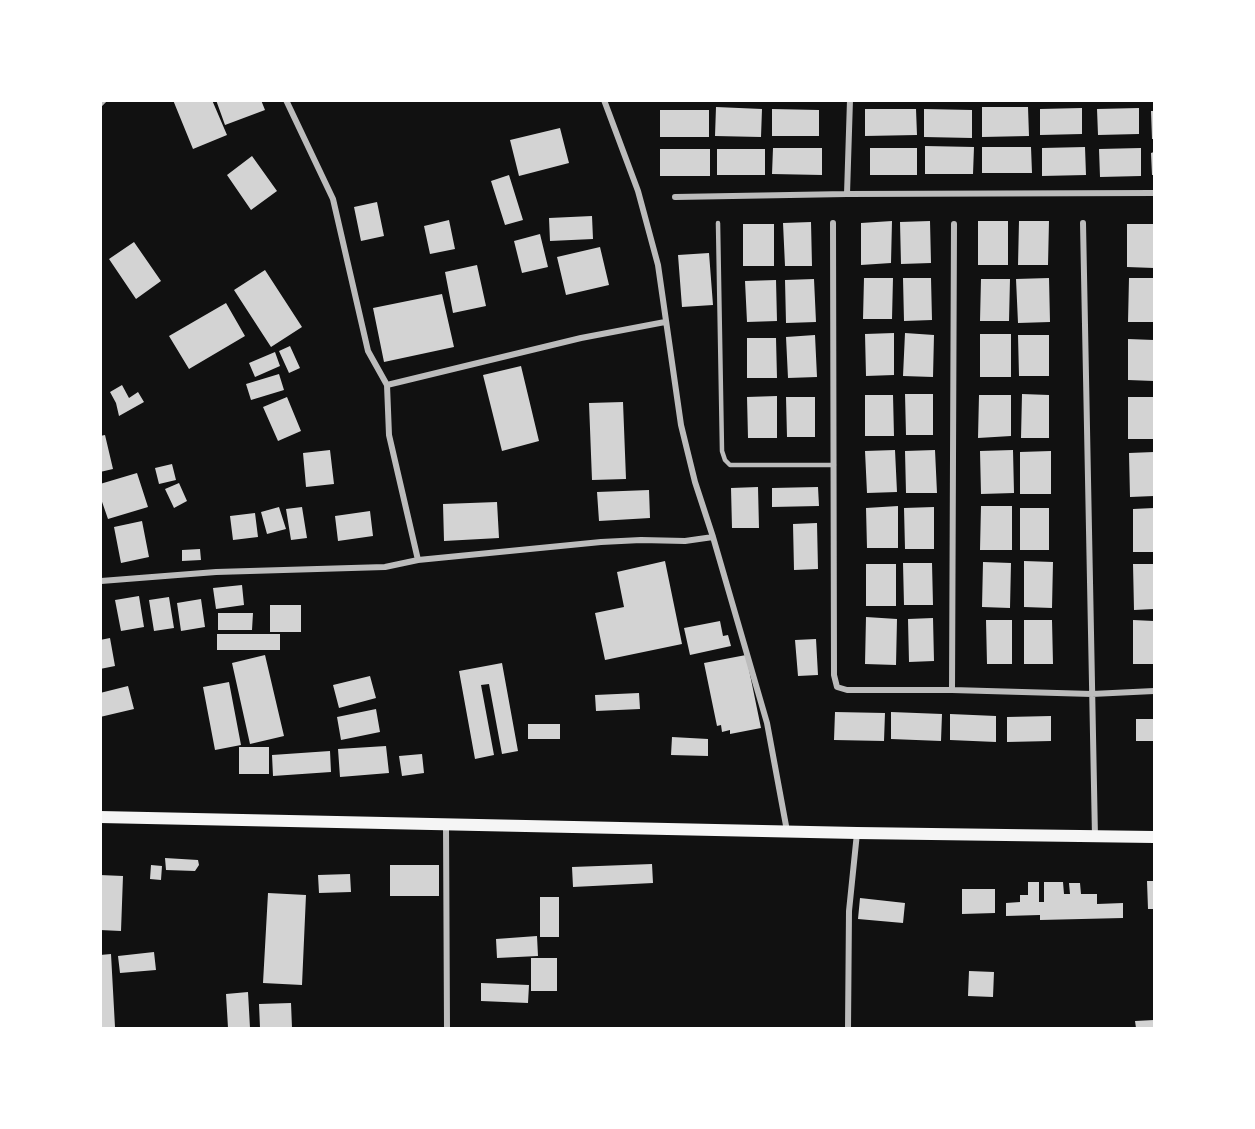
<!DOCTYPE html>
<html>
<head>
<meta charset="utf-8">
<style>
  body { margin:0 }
  #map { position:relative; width:1255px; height:1129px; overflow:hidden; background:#111; font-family:"Nunito Sans",sans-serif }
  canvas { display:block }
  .frame { position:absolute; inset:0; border:102px solid #fff; pointer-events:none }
</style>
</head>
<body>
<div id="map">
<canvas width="1255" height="1129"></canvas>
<div class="frame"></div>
</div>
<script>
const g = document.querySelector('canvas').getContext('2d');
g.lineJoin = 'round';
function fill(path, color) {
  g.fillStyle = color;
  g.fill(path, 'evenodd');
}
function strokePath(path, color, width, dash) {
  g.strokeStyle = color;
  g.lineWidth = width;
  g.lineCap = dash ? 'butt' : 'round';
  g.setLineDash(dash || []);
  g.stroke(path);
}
fill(new Path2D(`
  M173,100h39l15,35 -34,14z
  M216,100h45l4,10 -40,15z
  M716,107l46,2 -1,28 -46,-1z
  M982,107h46l1,29 -47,1z
  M1082,108v26l-42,1v-26z
  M1139,108v26l-41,1 -1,-26z
  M772,109l47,1v26h-47z
  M865,109h51l1,26 -52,1z
  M924,109l48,1v28l-48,-1z
  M660,110h49v27h-49z
  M1151,111h3v28h-2z
  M560,128l9,35 -50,13 -9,-36z
  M925,146l49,1 -1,27h-48z
  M982,147h49l1,26h-50z
  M1085,147l1,28 -44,1v-28z
  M773,148h49v27l-50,-1z
  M870,148h47v27h-47z
  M1141,148v28l-41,1 -1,-28z
  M660,149h50v27h-50z
  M717,149h48v26h-48z
  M1154,152v23h-2l-1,-22z
  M252,156l25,35 -26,19 -24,-35z
  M509,175l14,45 -18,5 -14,-44z
  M377,202l7,34 -23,5 -7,-34z
  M592,216l1,23 -43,2 -1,-23z
  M449,220l6,29 -25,5 -6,-28z
  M892,221l-1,42 -30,2v-42z
  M930,221l1,42 -30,1 -1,-42z
  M978,221h30v44h-30z
  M1019,221h30l-1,44h-30z
  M811,222l1,44h-27l-2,-43z
  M743,224h31v42h-31z
  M1127,224h27v44l-27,-1z
  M540,234l8,33 -26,6 -8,-32z
  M134,242l27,39 -25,18 -27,-40z
  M600,247l9,38 -43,10 -9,-38z
  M709,253l4,52 -31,2 -4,-52z
  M477,265l9,41 -33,7 -8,-41z
  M265,270l37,57 -31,20 -37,-57z
  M864,278h29l-1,41h-29z
  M903,278h28l1,42 -28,1z
  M1049,278l1,44 -32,1 -2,-44z
  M1129,278h25v44h-26z
  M814,279l2,43 -30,1 -1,-43z
  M981,279h29l-1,42h-29z
  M776,280l1,41 -30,1 -2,-41z
  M442,294l12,53 -70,15 -11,-54z
  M226,303l19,33 -56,33 -20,-33z
  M894,333v42l-28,1 -1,-42z
  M905,333l29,2 -1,42 -30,-1z
  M980,334h31v43h-31z
  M815,335l2,42 -29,1 -2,-41z
  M1018,335h31v41h-30z
  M747,338h29l1,40h-30z
  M1128,339l26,1v41l-26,-1z
  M290,346l10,22 -11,5 -10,-22z
  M275,352l5,14 -25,11 -6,-14z
  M521,366l18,75 -37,10 -19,-76z
  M279,374l5,16 -33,10 -5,-16z
  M122,385l7,13 9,-6 6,10 -25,14 -3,-13 -6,-11z
  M905,394h28v41h-27z
  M1022,394l27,1v43h-28z
  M865,395h28l1,41h-29z
  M979,395h32v41l-33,2z
  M777,396v42h-29l-1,-41z
  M287,397l14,34 -23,10 -15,-34z
  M786,397h29v40h-28z
  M1128,397h26v42h-26z
  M623,402l3,77 -34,1 -3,-77z
  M105,435l8,34 -13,3v-36z
  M330,450l4,34 -28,3 -3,-34z
  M895,450l2,42 -30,1 -2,-42z
  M935,450l2,43h-31l-1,-42z
  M1013,450l1,43 -33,1 -1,-43z
  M1051,451v43h-31v-42z
  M1154,452v44l-24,1 -1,-44z
  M172,464l4,16 -17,4 -4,-16z
  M137,473l11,34 -40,12 -8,-23v-12z
  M179,483l8,18 -13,7 -9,-19z
  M758,487l1,41h-27l-1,-40z
  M818,487l1,19 -47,1v-19z
  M649,490l1,28 -51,3 -2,-29z
  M497,502l2,36 -55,3 -1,-37z
  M898,506v42h-31l-1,-40z
  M981,506h31v44h-32z
  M279,507l7,22 -19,5 -6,-22z
  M302,507l5,31 -16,2 -5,-31z
  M934,507v42h-29l-1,-41z
  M1020,508h29v42h-29z
  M1154,508v44h-21v-43z
  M370,511l3,25 -35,5 -3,-25z
  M255,513l3,24 -25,3 -3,-24z
  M142,521l7,36 -28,6 -7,-36z
  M817,523l1,46 -24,1 -1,-46z
  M200,549l1,11 -19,1v-11z
  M665,561l17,83 -77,16 -10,-47 29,-6 -7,-35z
  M1024,561l29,1 -1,46 -28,-1z
  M983,562l28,1 -1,45 -28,-1z
  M903,563h29l1,42h-29z
  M866,564h30v42h-30z
  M1133,564h21v45l-20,1z
  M242,585l2,20 -28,4 -3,-21z
  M139,596l5,31 -23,4 -6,-31z
  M169,597l5,31 -20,3 -5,-31z
  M201,599l4,28 -24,4 -4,-28z
  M270,605h31v27h-31z
  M218,613h35l-1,17h-34z
  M866,617l31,2 -1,46 -31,-1z
  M933,618l1,43 -25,1 -1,-43z
  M986,620h26v44h-25z
  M1024,620h28l1,44h-29z
  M1133,620l21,1v43h-21z
  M720,621l3,15 5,-1 3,11 -41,9 -6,-27z
  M217,634h63v16h-63z
  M110,638l5,28 -15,3v-29z
  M816,639l2,36 -20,1 -3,-36z
  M265,655l19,81 -34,8 -18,-81z
  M746,655l15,73 -31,6v-4l-8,2 -1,-7 -4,1 -13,-63z
  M502,663l16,88 -16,3 -13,-70 -8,1 13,70 -19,4 -16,-88z
  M370,676l6,22 -37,10 -6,-23z
  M229,682l12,63 -26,5 -12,-63z
  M128,686l6,23 -34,8v-24z
  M639,693l1,16 -44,2 -1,-16z
  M376,709l4,23 -39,8 -4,-23z
  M835,712l50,1 -1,28 -50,-1z
  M891,712l51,2 -1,27 -50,-2z
  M950,714l46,2v26l-46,-2z
  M1051,716v25l-44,1v-25z
  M1136,719h18v22h-18z
  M528,724h32v15h-32z
  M672,737l36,2v17l-37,-1z
  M386,746l3,27 -49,4 -2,-28z
  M239,747h30v27h-30z
  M330,751l1,21 -58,4 -1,-21z
  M422,754l2,19 -22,3 -3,-20z
  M165,858l33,2 1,5 -4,6 -29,-1z
  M652,864l1,19 -80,4 -1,-20z
  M151,865l11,1 -1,14 -11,-1z
  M390,865h49v31h-49z
  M350,874l1,18 -32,1 -1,-18z
  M100,875l23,1 -2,55 -21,-1z
  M1147,881h7v28h-6z
  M1028,882h11v20h5v-20h19l1,12h6l-1,-11h11l1,11h16v10l26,-1v15l-83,2v-5l-34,1v-13l14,-1v-7h8z
  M962,889h33v24l-33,1z
  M268,893l38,2 -4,90 -39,-2z
  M540,897h19v40h-19z
  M860,898l45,5 -2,20 -45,-4z
  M537,936l1,20 -41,2 -1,-19z
  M154,952l2,18 -36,3 -2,-17z
  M111,954l4,73 -15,1v-73z
  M531,958h26v33h-26z
  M969,971l25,1 -1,25 -25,-1z
  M481,983l48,2 -1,18 -47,-2z
  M248,992l2,36h-22l-2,-34z
  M291,1003l1,25h-32l-1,-24z
  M1154,1020v8h-18l-1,-7z`), '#d3d3d3');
strokePath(new Path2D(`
  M718,223l4,228 3,9 5,5h104`), '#bcbcbc', 4.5);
strokePath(new Path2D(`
  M286,100l47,99 35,152 19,34 2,50 29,125
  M604,100l34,91 20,74 23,160 14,57 18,55 54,186 20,108
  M100,104l4,-4
  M847,194l3,-94
  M675,197l172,-3 307,-1
  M833,223l1,452 3,12 10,3h105l140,4 62,-3
  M1083,223l12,614
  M387,385l194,-47 84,-16
  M101,581l115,-9 169,-5 33,-7 183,-18 40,-2 44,1 28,-4
  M952,690l2,-466
  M446,825l1,203
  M848,1028l1,-117 8,-78`), '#bcbcbc', 6);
strokePath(new Path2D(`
  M100,817l757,16 297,4`), '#f5f5f5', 12);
</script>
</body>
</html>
